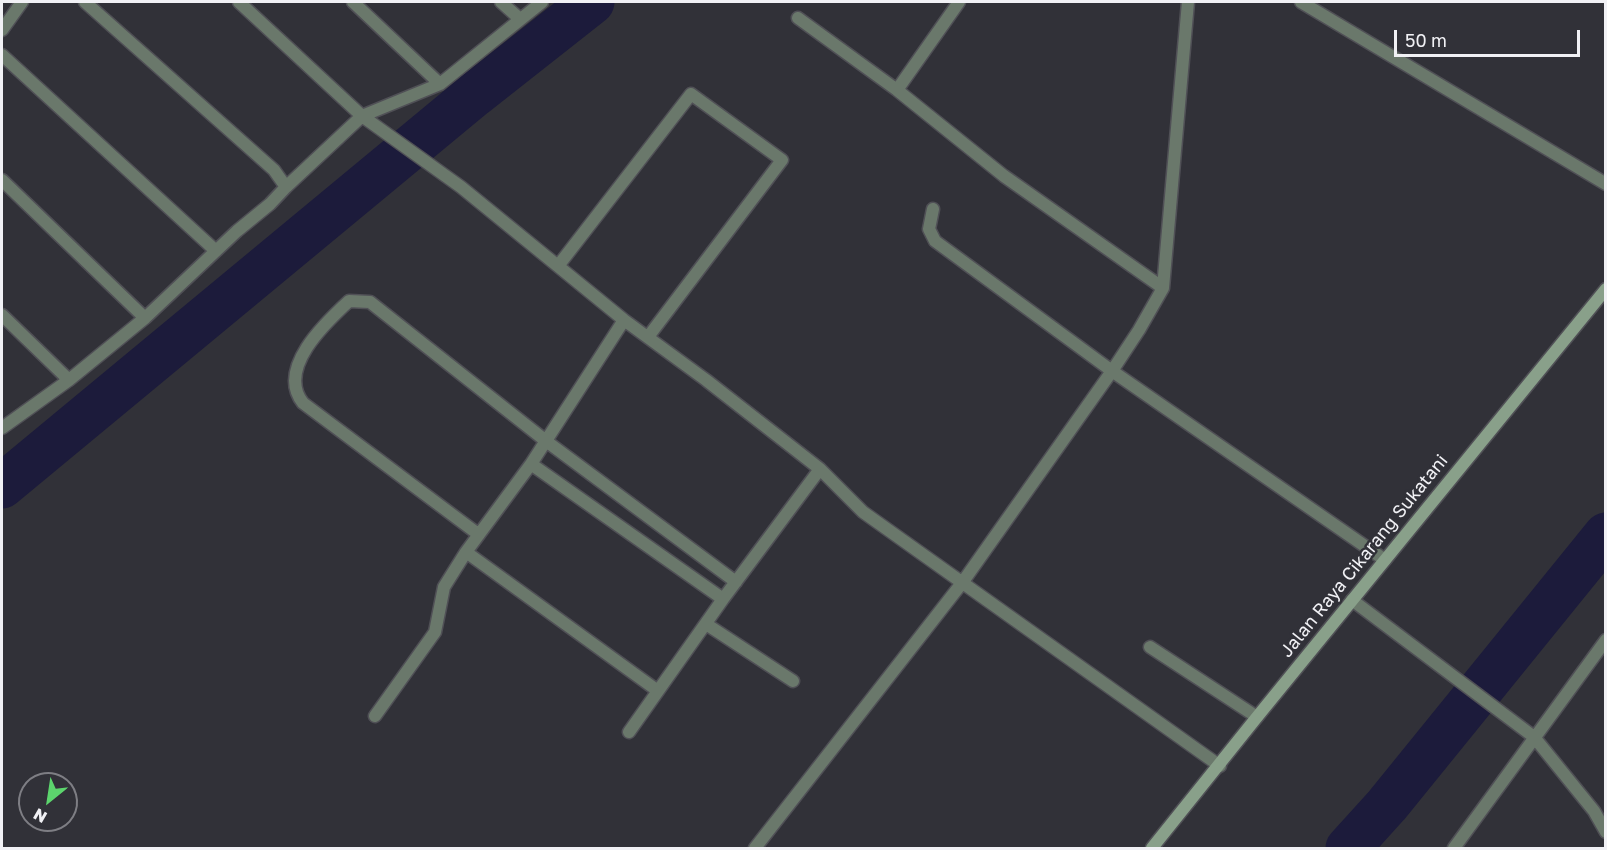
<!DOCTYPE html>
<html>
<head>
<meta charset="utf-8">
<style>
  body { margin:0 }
  #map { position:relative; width:1607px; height:850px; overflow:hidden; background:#313138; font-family:"Golos Text",sans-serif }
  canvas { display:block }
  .frame { position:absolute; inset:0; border:3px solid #f1f1f5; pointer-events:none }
  .north { position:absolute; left:18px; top:772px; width:60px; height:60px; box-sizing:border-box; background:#313138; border:2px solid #7e7e84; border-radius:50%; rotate:210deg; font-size:16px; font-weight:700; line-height:24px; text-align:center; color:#f1f1f5 }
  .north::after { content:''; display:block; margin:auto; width:21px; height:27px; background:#5cd56d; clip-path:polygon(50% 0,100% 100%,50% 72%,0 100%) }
  .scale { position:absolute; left:1394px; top:30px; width:186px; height:27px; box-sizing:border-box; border:3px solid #f1f1f5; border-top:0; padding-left:8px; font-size:18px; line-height:21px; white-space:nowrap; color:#f1f1f5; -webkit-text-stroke:4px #313138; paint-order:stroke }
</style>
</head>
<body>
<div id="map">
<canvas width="1607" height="850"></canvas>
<div class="frame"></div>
<div class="north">N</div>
<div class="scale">50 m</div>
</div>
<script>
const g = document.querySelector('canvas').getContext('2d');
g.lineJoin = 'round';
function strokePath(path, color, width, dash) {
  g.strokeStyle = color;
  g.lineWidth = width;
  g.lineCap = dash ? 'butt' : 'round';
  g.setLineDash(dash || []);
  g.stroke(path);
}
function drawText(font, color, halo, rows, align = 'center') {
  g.font = font + ' "Golos Text",sans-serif';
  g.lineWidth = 5;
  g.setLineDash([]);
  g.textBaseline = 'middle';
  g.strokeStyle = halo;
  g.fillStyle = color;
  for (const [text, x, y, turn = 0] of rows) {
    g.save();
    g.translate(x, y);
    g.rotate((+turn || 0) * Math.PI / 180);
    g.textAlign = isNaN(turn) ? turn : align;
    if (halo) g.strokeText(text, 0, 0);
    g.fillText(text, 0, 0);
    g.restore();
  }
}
strokePath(new Path2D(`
  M2,486l472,-391 118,-93
  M1348,848l39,-43 219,-270`), '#1c1b3b', 45);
const minor = new Path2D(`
  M239,2l123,114 99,71 163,133 82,60 114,89 43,43 357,254
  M353,2l87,82
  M501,2l19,17
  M1301,2l305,182
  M798,18l99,72 62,-88
  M2,30l20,-28
  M2,55l214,196
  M897,90l107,86 159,112
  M2,180l143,138
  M286,187l76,-71 78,-32 102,-82
  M933,209l-4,20 6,12 177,130 273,189
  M558,266l133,-172 91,66 -134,177
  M2,315l67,65
  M2,428l67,-48 76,-62 92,-87 33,-27 16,-17 -12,-17 -189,-168
  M531,464l192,135
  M478,534l-175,-131c-27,-34 22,-80 46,-102l21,1 176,139 190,141
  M466,552l192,139
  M1352,600l182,137 60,74 12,21
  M706,624l87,57
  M1150,647l107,70
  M375,716l60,-84 9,-45 22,-35 65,-88 93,-144
  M629,732l94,-133 97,-130
  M755,848l207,-265 150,-212 27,-41 24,-42 25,-286
  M1454,848l152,-208`);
const secondary = new Path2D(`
  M1152,848l105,-131 349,-428`);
strokePath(minor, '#505056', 15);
strokePath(secondary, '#505056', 15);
strokePath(minor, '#6a786b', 12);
strokePath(secondary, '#89a08a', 12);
drawText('18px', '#f1f1f5', '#313138', [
  ["Jalan Raya Cikarang Sukatani",1364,556,-51]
]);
</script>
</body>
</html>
